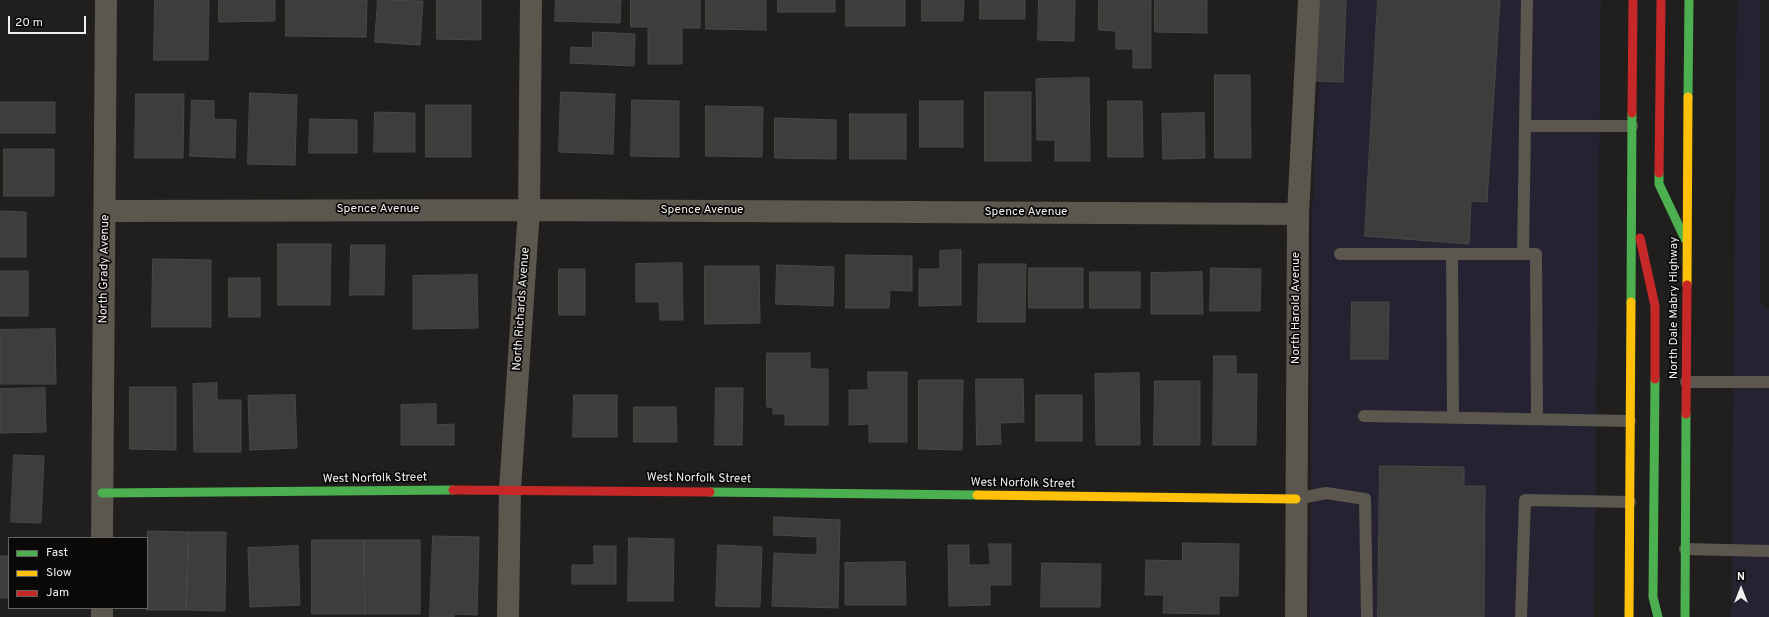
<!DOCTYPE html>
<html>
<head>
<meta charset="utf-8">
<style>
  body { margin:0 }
  #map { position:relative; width:1769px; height:617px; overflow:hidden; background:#201f1d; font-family:Overpass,sans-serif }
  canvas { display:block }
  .legend { position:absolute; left:8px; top:537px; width:140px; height:72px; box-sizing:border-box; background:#0a0908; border:1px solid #676564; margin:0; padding:5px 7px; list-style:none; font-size:12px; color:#f2f0ee }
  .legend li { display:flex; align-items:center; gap:8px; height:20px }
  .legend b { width:20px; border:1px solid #676564 }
  .north { position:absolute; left:1721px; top:569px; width:40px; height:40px; -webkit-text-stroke:3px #0a0908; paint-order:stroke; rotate:0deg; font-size:11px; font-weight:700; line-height:16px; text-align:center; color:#f2f0ee }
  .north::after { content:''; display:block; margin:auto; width:14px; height:18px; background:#f2f0ee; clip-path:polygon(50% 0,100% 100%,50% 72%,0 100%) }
  .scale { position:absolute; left:8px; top:16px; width:78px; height:18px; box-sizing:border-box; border:2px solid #f2f0ee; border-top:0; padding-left:5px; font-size:12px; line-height:14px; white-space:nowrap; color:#f2f0ee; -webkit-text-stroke:3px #0a0908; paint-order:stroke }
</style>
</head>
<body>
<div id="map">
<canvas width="1769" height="617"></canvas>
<ul class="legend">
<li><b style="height:5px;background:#4caf50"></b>Fast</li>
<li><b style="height:5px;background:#ffc107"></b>Slow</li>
<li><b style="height:5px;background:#c62828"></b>Jam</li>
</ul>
<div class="north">N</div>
<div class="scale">20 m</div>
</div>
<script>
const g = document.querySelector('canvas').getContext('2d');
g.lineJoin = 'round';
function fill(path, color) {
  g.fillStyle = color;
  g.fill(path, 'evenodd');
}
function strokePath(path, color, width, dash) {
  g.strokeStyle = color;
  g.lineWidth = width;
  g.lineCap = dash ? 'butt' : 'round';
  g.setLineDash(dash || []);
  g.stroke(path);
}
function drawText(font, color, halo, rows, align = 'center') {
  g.font = font + ' Overpass,sans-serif';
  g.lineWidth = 3.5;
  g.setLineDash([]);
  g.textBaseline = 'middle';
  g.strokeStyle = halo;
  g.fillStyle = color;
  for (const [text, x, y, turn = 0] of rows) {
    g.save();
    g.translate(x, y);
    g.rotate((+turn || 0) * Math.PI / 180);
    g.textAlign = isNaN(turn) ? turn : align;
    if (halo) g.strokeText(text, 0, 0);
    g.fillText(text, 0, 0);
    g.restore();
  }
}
fill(new Path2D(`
  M1323,0h278l-7,617h-284l2,-402z
  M1737,0h23v299l4,7 5,2v309h-38z`), '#252331');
const building = new Path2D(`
  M155,0h54l-1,60h-54z
  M219,0h56v21l-56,1z
  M286,0h81l-1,37 -80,-1z
  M378,0l45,1 -3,44 -45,-3z
  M437,0h44v40l-44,-1z
  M556,0h65l-1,23 -65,-2z
  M631,0h69v28h-18v36h-34v-37h-17z
  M706,0h60v30l-60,-1z
  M778,0h57v12h-57z
  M846,0h59v26h-59z
  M922,0h42l-1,21h-41z
  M980,0h45v19h-45z
  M1039,0h36l-1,41 -36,-1z
  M1099,0h52v68h-18v-19h-17v-18l-17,-1z
  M1155,0h52v33l-52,-1z
  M1319,0h27l-3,82 -27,-1z
  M1378,0h122l-13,202 -16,-1 -2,43 -104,-8z
  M593,32l42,2 -1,32 -64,-3 1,-16 21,1z
  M1215,75h35l1,83h-36z
  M1089,78l1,83h-35v-21h-18l-1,-61z
  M561,92l54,2 -2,60 -54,-2z
  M985,92h46v69h-46z
  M250,93l47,2 -2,70 -47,-1z
  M136,94h48l-1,64h-48z
  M192,100l22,1v18l22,1 -1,38 -45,-2z
  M632,100l47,1v56l-48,-1z
  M920,101h43v46h-43z
  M1108,101h34l1,56h-35z
  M0,102h55v31h-55z
  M426,105h45v52h-45z
  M706,106l57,1 -1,50 -56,-1z
  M375,112l40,1v39h-41z
  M1204,113l1,45 -42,1 -1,-45z
  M850,114h56v45h-56z
  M775,118l61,2v39l-61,-1z
  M310,119l47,1v33h-48z
  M4,149h50v47h-50z
  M0,211l26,1v45h-26z
  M278,244h53l-1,61h-52z
  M351,245h34l-1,50h-34z
  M961,250v55l-42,1v-37h21v-18z
  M846,255l66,1v35l-22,-1 -1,18h-43z
  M153,259l58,1v67h-59z
  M682,263l1,57h-23l-1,-18h-23v-38z
  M979,264h47l-1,58h-47z
  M777,265l57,2 -1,39 -57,-2z
  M705,266h54l1,57 -55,1z
  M1029,268h54v40h-54z
  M1211,268l50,1 -1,42h-50z
  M559,269h26v46h-26z
  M0,271h28v45h-28z
  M1090,272h50v36h-50z
  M1202,272l1,42h-52v-41z
  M477,275l1,53 -65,1v-53z
  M229,278h31v39h-31z
  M1352,302h37l-1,57h-37z
  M55,329l1,55h-56v-54z
  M767,353h43v16h18v56h-43v-11h-12v-7h-6z
  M1214,356h22v18h21l-1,71h-43z
  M868,372h39v70h-38v-18l-20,1v-35h19z
  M1139,373l1,72h-44l-1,-71z
  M976,379h47l1,43 -24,1 1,21 -24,1z
  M919,380h44l-1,70 -43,-1z
  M1155,381h45v64h-46z
  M217,383v17h24v52h-47l-1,-68z
  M130,387h46v63l-46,-1z
  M45,388l1,44 -46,1v-44z
  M716,388h27l-1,57h-27z
  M295,395l2,53 -47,2 -2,-54z
  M574,395h43v42h-44z
  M1036,395h46v46h-46z
  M436,404v21l18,-1v21h-53v-40z
  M634,407h42l1,35h-43z
  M14,455l30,1 -3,67 -30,-1z
  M1380,466l84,1v19h21l-1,131h-106z
  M774,517l66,3 -2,88 -66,-2 2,-53 43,2v-18l-43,-2z
  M148,531l41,1 -3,78h-39z
  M189,532h37l-1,79 -39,-1z
  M433,536l46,1 -2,78 -23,-1v3h-24z
  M629,538l45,1 -1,62h-45z
  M312,540h52l1,74h-53z
  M364,540h56v74h-55z
  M1183,543l56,1 -1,52h-19v18l-56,-1 1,-18h-19l1,-35 36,1z
  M989,544h22v41h-21v20l-41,1 -1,-61h21v20h21z
  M718,545l44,2 -2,60 -44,-1z
  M298,546l2,59 -50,2 -2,-59z
  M594,546h22v38h-44v-19h22z
  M0,556h9v42h-9z
  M905,562l1,43h-61v-42z
  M1042,563l59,1 -1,43h-59z`);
fill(building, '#3e3d3b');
strokePath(building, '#494846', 1);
strokePath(new Path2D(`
  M1525,126h107
  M1340,254h196l1,165
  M1452,254l1,164
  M1523,254l4,-254
  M1686,382h83
  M1364,416l266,5
  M1296,499l30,-6 39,6 2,118
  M1685,549l84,2
  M1521,617l4,-117 105,2`), '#5b564e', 12);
strokePath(new Path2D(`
  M105,211l424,-1 769,4
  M102,538l4,-538
  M102,617v-9
  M508,617l2,-128 19,-279 2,-210
  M1296,617l2,-403 11,-214`), '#5b564e', 22);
strokePath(new Path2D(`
  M1688,97l1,-97
  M1659,173v11l26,55
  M1631,302l1,-189
  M1655,379l-2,218 5,20
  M710,492l267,3
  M102,493l351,-3
  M1685,617l1,-203`), '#4caf50', 9);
strokePath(new Path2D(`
  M1687,285l1,-188
  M977,495l319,4
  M1629,617l2,-315`), '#ffc107', 9);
strokePath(new Path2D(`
  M1632,113l1,-113
  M1659,173l2,-173
  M1640,238l15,68v73
  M1686,414l1,-129
  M453,490l257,2`), '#c62828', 9);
drawText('12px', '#f2f0ee', '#0a0908', [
  ["Spence Avenue",378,210],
  ["Spence Avenue",702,211],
  ["Spence Avenue",1026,213],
  ["North Grady Avenue",105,269,-89],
  ["North Harold Avenue",1297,308,-90],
  ["North Dale Mabry Highway",1675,308,-90],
  ["North Richards Avenue",522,309,-86],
  ["West Norfolk Street",375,479,-1],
  ["West Norfolk Street",699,479,1],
  ["West Norfolk Street",1023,484,1]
]);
</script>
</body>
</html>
